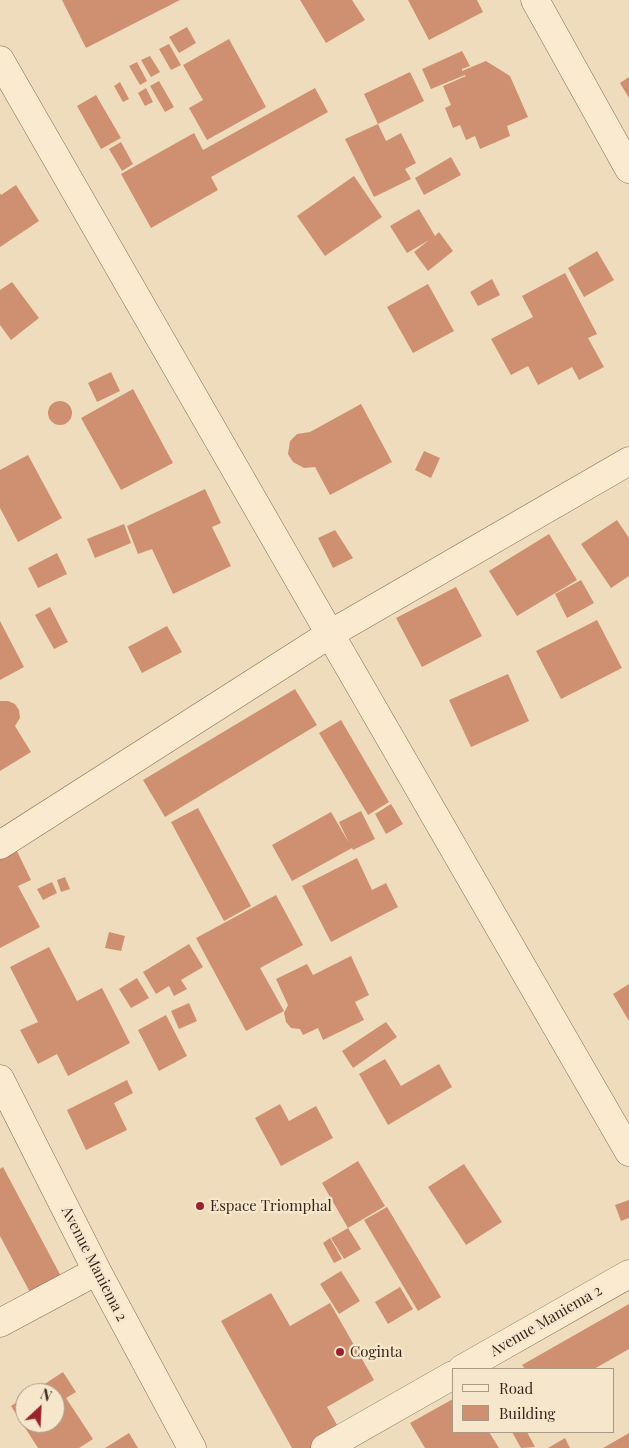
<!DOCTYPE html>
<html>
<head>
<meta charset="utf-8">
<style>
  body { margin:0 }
  #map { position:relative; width:629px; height:1448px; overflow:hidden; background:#efdcbc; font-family:"Playfair Display",serif }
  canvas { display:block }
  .legend { position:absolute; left:452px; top:1368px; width:162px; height:65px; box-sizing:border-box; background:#f6e7cc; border:1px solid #a99a85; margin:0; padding:6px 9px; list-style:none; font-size:15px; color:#36261b }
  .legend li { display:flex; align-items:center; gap:10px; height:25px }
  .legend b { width:25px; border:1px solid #a99a85 }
  .north { position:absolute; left:15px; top:1383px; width:50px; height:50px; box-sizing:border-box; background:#f6e7cc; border:1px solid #a99a85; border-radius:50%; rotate:25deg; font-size:14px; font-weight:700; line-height:20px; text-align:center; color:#36261b }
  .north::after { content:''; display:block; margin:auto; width:18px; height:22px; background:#98232e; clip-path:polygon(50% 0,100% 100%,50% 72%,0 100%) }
</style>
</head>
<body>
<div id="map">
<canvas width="629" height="1448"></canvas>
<ul class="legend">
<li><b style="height:6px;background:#faead0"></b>Road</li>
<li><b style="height:14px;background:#cf9071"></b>Building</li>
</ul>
<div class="north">N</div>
</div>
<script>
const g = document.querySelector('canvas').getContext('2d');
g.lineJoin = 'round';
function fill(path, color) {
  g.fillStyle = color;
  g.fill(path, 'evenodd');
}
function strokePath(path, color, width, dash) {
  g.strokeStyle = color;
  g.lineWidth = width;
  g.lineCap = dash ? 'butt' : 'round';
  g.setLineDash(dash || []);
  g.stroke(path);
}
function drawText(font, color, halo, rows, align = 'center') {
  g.font = font + ' "Playfair Display",serif';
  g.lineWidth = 4.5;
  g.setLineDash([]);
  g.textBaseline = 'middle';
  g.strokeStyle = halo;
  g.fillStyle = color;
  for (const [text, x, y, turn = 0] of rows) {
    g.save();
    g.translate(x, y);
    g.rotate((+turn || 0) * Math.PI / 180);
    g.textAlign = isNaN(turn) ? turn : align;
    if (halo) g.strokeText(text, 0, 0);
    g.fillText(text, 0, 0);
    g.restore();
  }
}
fill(new Path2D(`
  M62,0h118l-94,48z
  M300,0h52l13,20 -39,23z
  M408,0h69l6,12 -54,28z
  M187,27l9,16 -17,10 -10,-16z
  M229,39l37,68 -59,33 -18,-32 14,-8 -20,-35z
  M169,44l12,21 -10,5 -12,-21z
  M462,51l8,15 -8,3v2l24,-10 24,15 18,41 -21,9 3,10 -30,13 -5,-13 -9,4 -6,-15 -7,3 -8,-20 6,-3 -8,-19 23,-10 -1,-1 -34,14 -9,-20z
  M150,56l10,16 -9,5 -10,-17z
  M137,62l10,19 -7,4 -11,-19z
  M410,72l14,29 -46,23 8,17 15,-8 15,30 -11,6 6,10 -37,18 -29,-58 33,-15 -14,-30z
  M629,77v21l-9,-15z
  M159,81l15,26 -9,5 -15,-26z
  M120,82l9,17 -6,3 -9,-16z
  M146,88l7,14 -8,4 -7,-13z
  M315,88l13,24 -117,65 7,13 -67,38 -30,-54 73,-41 9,17z
  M96,95l25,43 -20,11 -24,-43z
  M121,142l12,22 -11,7 -13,-22z
  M451,157l10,18 -37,20 -9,-17z
  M354,176l28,41 -57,39 -28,-40z
  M16,185l23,36 -39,26v-54l1,2z
  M419,209l16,27 4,-4 14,19 -25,20 -14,-19 15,-12 -22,13 -17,-27z
  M597,251l17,29 -30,17 -16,-29z
  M565,273l32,61 -9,4 16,29 -25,13 -7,-13 -34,18 -10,-19 -17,9 -20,-36 42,-22 -11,-21z
  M492,279l8,16 -22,11 -8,-14z
  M12,282l27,36 -28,22 -11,-15v-35z
  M428,284l26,47 -41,22 -26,-46z
  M111,372l9,19 -23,11 -9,-19z
  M133,389l40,74 -52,27 -40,-72z
  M48 413a12 12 0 1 1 24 0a12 12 0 1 1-24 0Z
  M361,404l31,58 -62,33 -15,-28 -11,1 -11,-6 -5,-8 2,-13 7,-7 13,-2z
  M424,451l16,7 -9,20 -16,-8z
  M28,455l34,63 -44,24 -18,-34v-38z
  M205,489l16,34 -9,4 19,39 -58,28 -21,-45 -14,5 -11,-28z
  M617,520l12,18v38l-18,12 -30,-44z
  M124,524l7,19 -36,15 -8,-19z
  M335,530l18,28 -20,10 -15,-30z
  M549,534l28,46 -60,36 -28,-45z
  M57,553l10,21 -29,14 -10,-20z
  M581,580l13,23 -27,15 -12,-24z
  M456,587l26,49 -60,31 -26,-49z
  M50,607l18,35 -14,7 -19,-34z
  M597,620l25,48 -61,31 -25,-48z
  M0,621l24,46 -24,13z
  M167,626l15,26 -40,21 -14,-26z
  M508,674l21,47 -58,26 -22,-47z
  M295,689l22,36 -152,92 -22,-37z
  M0,701h8l7,3 4,6 1,8 -5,8 16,26 -31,19z
  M341,720l48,82 -21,13 -49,-82z
  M391,804l12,20 -17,10 -11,-20z
  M198,808l53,98 -27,15 -53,-99z
  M361,811l14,28 -22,11 -1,-2 -60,33 -20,-36 59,-33 18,31 -10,-21z
  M15,847l16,33 -13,6 22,41 -40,21v-93z
  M357,858l15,32 14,-7 12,24 -67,35 -29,-56z
  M65,877l5,12 -9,3 -4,-12z
  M52,882l5,11 -14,7 -6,-11z
  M276,895l27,50 -43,23 24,43 -38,20 -50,-93z
  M109,932l16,4 -4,15 -16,-3z
  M189,944l14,23 -22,13 6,9 -13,7 -5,-10 -13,8 -13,-22z
  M49,947l28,54 25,-13 28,55 -62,33 -11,-22 -19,10 -18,-34 18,-8 -28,-55z
  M351,956l18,39 -14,7 9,18 -41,20 -5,-12 -15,7 -3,-6 -9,-1 -5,-6 -2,-9 4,-8 -12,-26 31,-15 6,11z
  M137,978l12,20 -18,10 -12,-19z
  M629,984v37l-16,-27z
  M189,1003l8,18 -18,8 -8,-18z
  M166,1015l21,41 -28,15 -21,-41z
  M386,1022l11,15 -44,31 -11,-17z
  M385,1059l16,27 38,-22 13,23 -64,38 -29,-51z
  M127,1080l6,13 -19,10 13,27 -41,20 -19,-40z
  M280,1104l9,17 27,-15 17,32 -52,28 -26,-48z
  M358,1161l27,45 -37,22 13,21 -17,10 -13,-21 17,-10 -26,-45z
  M464,1164l38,58 -36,23 -38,-58z
  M3,1167l60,113 -31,16 -32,-60v-67z
  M629,1200v18l-8,3 -6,-16z
  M387,1207l54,90 -23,14 -54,-91z
  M330,1238l12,21 -8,4 -11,-20z
  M341,1271l19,30 -21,13 -19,-30z
  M400,1287l13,22 -25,15 -13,-22z
  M271,1293l19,33 40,-23 44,77 -47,27 14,25 -29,16h-20l-71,-127z
  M629,1304v45l-35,20h-69l-3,-4z
  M63,1372l13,20 -10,6 27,41 -14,9h-41l-27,-42 14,-9v26h30v-30h-24z
  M453,1399v33h36l10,16h-74l-15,-25z
  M512,1432h15l8,15 -14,1z
  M129,1433l9,15h-33z
  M629,1433v15h-26z
  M565,1438l5,10h-22z`), '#cf9071');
const minor = new Path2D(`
  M535,0l94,169
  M0,60l330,574 -330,211
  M629,461l-299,173 299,518
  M0,1079l97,192 95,177
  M0,1323l97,-52
  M462,1369l167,-95
  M325,1448l128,-73`);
strokePath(minor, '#876c55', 29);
strokePath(minor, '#faead0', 28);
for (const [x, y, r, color] of [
  [200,1206,5,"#98232e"],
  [340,1352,5,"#98232e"]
]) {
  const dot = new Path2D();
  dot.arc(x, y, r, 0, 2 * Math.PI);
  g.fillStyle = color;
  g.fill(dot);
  strokePath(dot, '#f6e7cc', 2);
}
drawText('15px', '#36261b', '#f6e7cc', [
  ["Espace Triomphal",210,1206],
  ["Coginta",350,1352]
], 'left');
drawText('15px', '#36261b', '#f6e7cc', [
  ["Avenue Maniema 2",94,1264,63],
  ["Avenue Maniema 2",546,1321,-30]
]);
</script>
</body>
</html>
